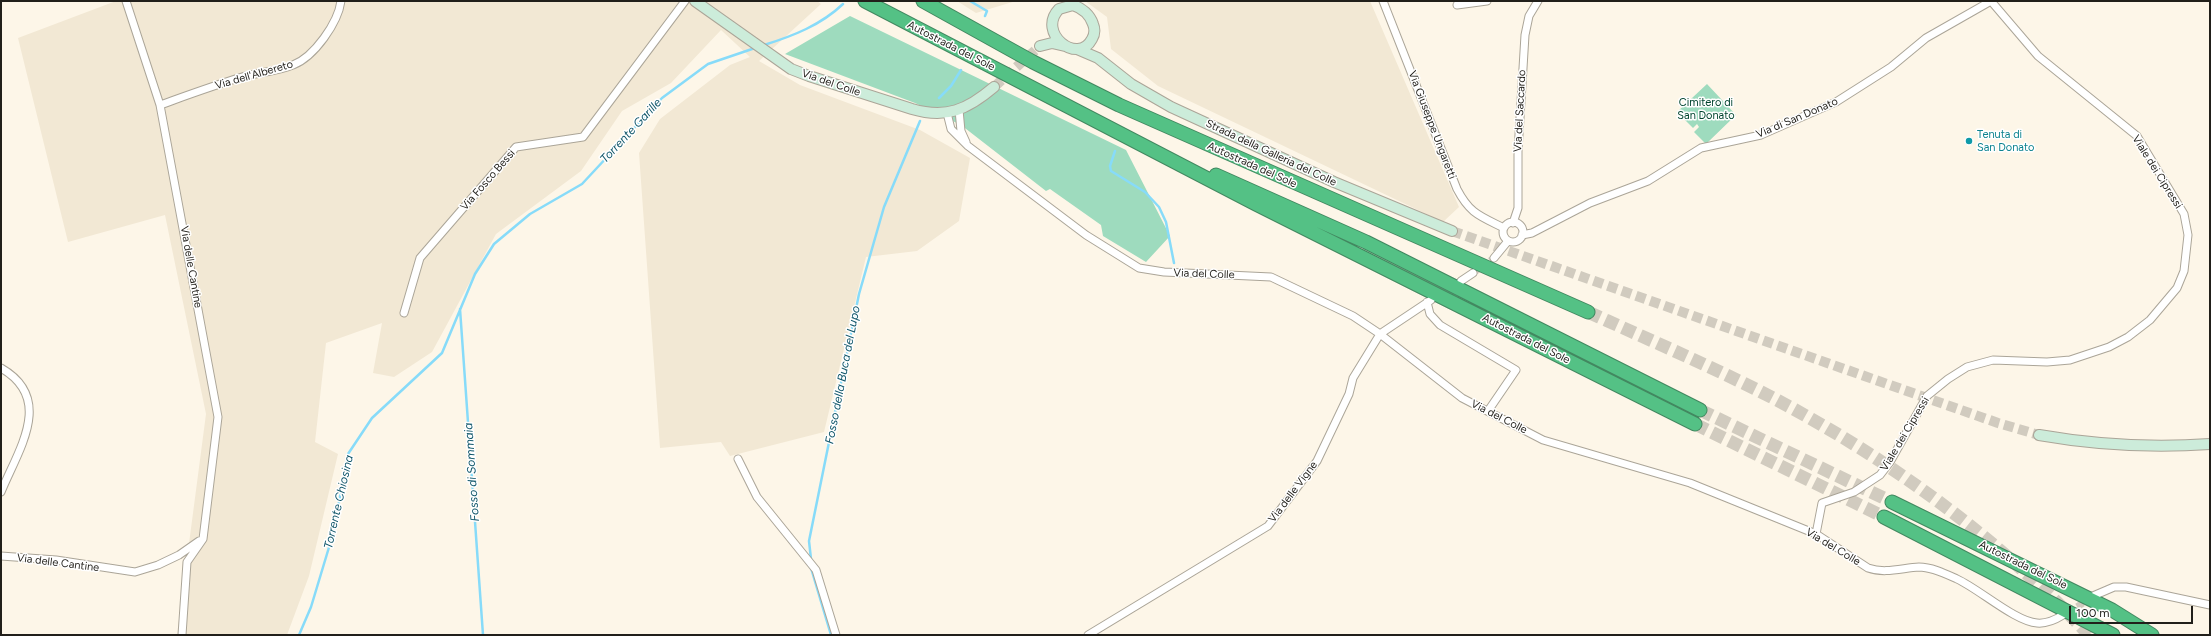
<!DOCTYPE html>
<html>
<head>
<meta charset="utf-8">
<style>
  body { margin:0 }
  #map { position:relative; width:2211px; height:636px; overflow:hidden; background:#fdf6e8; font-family:Figtree,sans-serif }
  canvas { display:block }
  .frame { position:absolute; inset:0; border:2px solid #211f1a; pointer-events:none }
  .scale { position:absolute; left:2069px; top:606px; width:124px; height:18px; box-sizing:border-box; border:2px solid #211f1a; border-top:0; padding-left:5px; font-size:12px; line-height:14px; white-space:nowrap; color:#211f1a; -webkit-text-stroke:3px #fff; paint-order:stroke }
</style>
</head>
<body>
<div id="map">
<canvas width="2211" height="636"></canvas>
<div class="frame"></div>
<div class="scale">100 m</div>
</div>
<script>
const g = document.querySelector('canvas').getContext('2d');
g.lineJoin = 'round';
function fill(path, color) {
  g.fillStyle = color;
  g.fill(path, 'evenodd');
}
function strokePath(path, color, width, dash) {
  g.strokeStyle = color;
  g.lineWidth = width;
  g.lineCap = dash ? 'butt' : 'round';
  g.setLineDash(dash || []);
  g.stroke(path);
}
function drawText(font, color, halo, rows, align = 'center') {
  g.font = font + ' Figtree,sans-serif';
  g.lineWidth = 3;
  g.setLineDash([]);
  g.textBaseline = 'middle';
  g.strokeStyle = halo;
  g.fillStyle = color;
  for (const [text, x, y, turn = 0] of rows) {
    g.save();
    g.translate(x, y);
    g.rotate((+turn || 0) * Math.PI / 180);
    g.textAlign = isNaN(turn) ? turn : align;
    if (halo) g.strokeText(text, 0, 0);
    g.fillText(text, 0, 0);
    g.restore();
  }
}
fill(new Path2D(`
  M116,1h701l4,3 -62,57 41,24 120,45 50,28 -11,63 -42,30 -51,6 -42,175 -94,24 -9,-14 -61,6 -21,-295 21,-34 70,-54 20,-8 -29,-27 -50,53 -49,28 -41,60 -85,63 -64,118 -38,25 -21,-4 9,-50 -56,20 -11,99 23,12 -29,122 -22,59h-110l29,-221 -41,-199 -97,27 -50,-204z
  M957,1h59l-40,12z
  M1085,1h285l89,206 -16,15 -285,-136 -47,-37 -4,-32z`), '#f2e8d4');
fill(new Path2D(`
  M850,16l276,134 44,86 -24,26 -43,-26 -2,-11 -51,-36 -4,2 -85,-66 -46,-22 -130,-49z
  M1707,84l29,31 -30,29 -12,-12 5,-5 -2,-3 -4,4 -16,-16z`), '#9edbbe');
strokePath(new Path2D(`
  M970,1l17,10 -2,5
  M764,45c29,-9 57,-20 79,-41
  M939,98l12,-12 10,-16
  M1115,151l-5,15 1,5 34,21 14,15 7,15 8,41
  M460,309l23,326
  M811,559l-2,-18 50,-247 25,-87 36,-86
  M811,568l20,67
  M299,635l12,-28 22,-73 15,-80 24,-36 70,-65 33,-79 19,-30 36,-30 52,-30 80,-86 46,-34 47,-16`), '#87dbf9', 2.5);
strokePath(new Path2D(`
  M1473,273l21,-15
  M2068,612l22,-13`), '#d1cbbf', 7, [7, 3.5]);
strokePath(new Path2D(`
  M994,87l46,-41
  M1452,231l546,192 41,12`), '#d1cbbf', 10, [10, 5]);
strokePath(new Path2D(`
  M1588,312c68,31 137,60 202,95 110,60 214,137 299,228
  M1700,410l192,92
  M1695,424l189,93`), '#d1cbbf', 13, [13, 6]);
const street = new Path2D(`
  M126,1l34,104 58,312 -15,122 -16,23 -5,73
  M1383,1l74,188c13,25 23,27 47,39
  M1457,5l30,-4
  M160,105c28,-10 55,-20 82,-28 17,-5 35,-5 51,-12 21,-8 45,-42 48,-64
  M959,110l2,21 5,11
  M947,113l4,16 17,17 118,89 53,33 25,4 107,5 82,39 27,18 82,64 81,42 147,43 126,51 52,34c17,6 34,0 51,-1 13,0 27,7 38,12 22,10 59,43 80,44 10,1 18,-3 26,-8
  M1503 232a10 10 0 1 1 20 0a10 10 0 1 1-20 0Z
  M1513,223l5,-15v-57l7,-116 4,-19 9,-15
  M1522,235l10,-2 58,-30 58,-22 53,-33 60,-13 75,-33 55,-35 35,-29 65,-37 47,55 99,80 47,78 4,21 -4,36 -7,17 -27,32 -22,17 -19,10 -39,13 -23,2 -54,-2 -26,7 -19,12 -21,17 -37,66 -10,13 -26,17 -32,11 -6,31
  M1494,258l14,-17
  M1461,281l12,-8
  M1427,302l3,12 10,11 76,45 -28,41
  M404,313l16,-55 96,-111 67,-10 102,-136
  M1,368c54,31 17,82 0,124
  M738,459l19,38 59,73 20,65
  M1,556l55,4 79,12 23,-7 21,-10 20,-14
  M2093,596l21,-9h12l84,18
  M1088,635l180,-109 49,-65 32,-67 4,-16 27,-44 51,-34`);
const secondary = new Path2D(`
  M695,1l96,68 18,7 103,33c34,10 55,1 82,-22
  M1073,5c9,3 17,10 20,19 2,5 2,10 -1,15 -14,27 -56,-6 -33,-30z
  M1040,46l12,-3 13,3
  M1077,49l21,9 33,26 40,23 163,75 118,49
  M2039,435c57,10 113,13 171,9`);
const highway = new Path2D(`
  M865,1l391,203 439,220
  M923,1l110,61 86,43 469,207
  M1216,175l150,67 334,168
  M1892,502l220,108 40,25
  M1884,517l229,118`);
strokePath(street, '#aba598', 9);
strokePath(secondary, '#aba598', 12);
strokePath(highway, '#428860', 15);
strokePath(street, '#fff', 7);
strokePath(secondary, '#ccecda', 10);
strokePath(highway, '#54c185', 13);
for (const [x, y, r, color] of [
  [1969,141,4,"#0f9aa8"]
]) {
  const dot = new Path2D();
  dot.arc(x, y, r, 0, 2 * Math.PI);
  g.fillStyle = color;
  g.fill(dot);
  strokePath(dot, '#fff', 1.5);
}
drawText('11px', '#211f1a', '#fff', [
  ["Autostrada del Sole",951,46,27],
  ["Via dell'Albereto",254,75,-16],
  ["Via del Colle",831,83,19],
  ["Via del Saccardo",1520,111,-87],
  ["Via di San Donato",1797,118,-23],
  ["Via Giuseppe Ungaretti",1432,125,69],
  ["Strada della Galleria del Colle",1271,153,25],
  ["Autostrada del Sole",1252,165,24],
  ["Viale dei Cipressi",2157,172,58],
  ["Via Fosco Bessi",488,180,-49],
  ["Via delle Cantine",191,267,80],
  ["Via del Colle",1204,274,2],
  ["Autostrada del Sole",1526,339,27],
  ["Via del Colle",1499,417,27],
  ["Viale dei Cipressi",1905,434,-59],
  ["Via delle Vigne",1293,492,-53],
  ["Via del Colle",1833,547,31],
  ["Via delle Cantine",58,563,7],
  ["Autostrada del Sole",2023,565,26]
]);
drawText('11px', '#01442e', '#fff', [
  ["Cimitero di",1706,103],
  ["San Donato",1706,116]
]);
drawText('11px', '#0d838f', '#fff', [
  ["Tenuta di",1977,135],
  ["San Donato",1977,148]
], 'left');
drawText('italic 12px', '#11576b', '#fff', [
  ["Torrente Garille",631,131,-47],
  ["Fosso della Buca del Lupo",843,375,-79],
  ["Fosso di Sommaia",472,472,-94],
  ["Torrente Chiosina",339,502,-77]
]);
</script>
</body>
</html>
